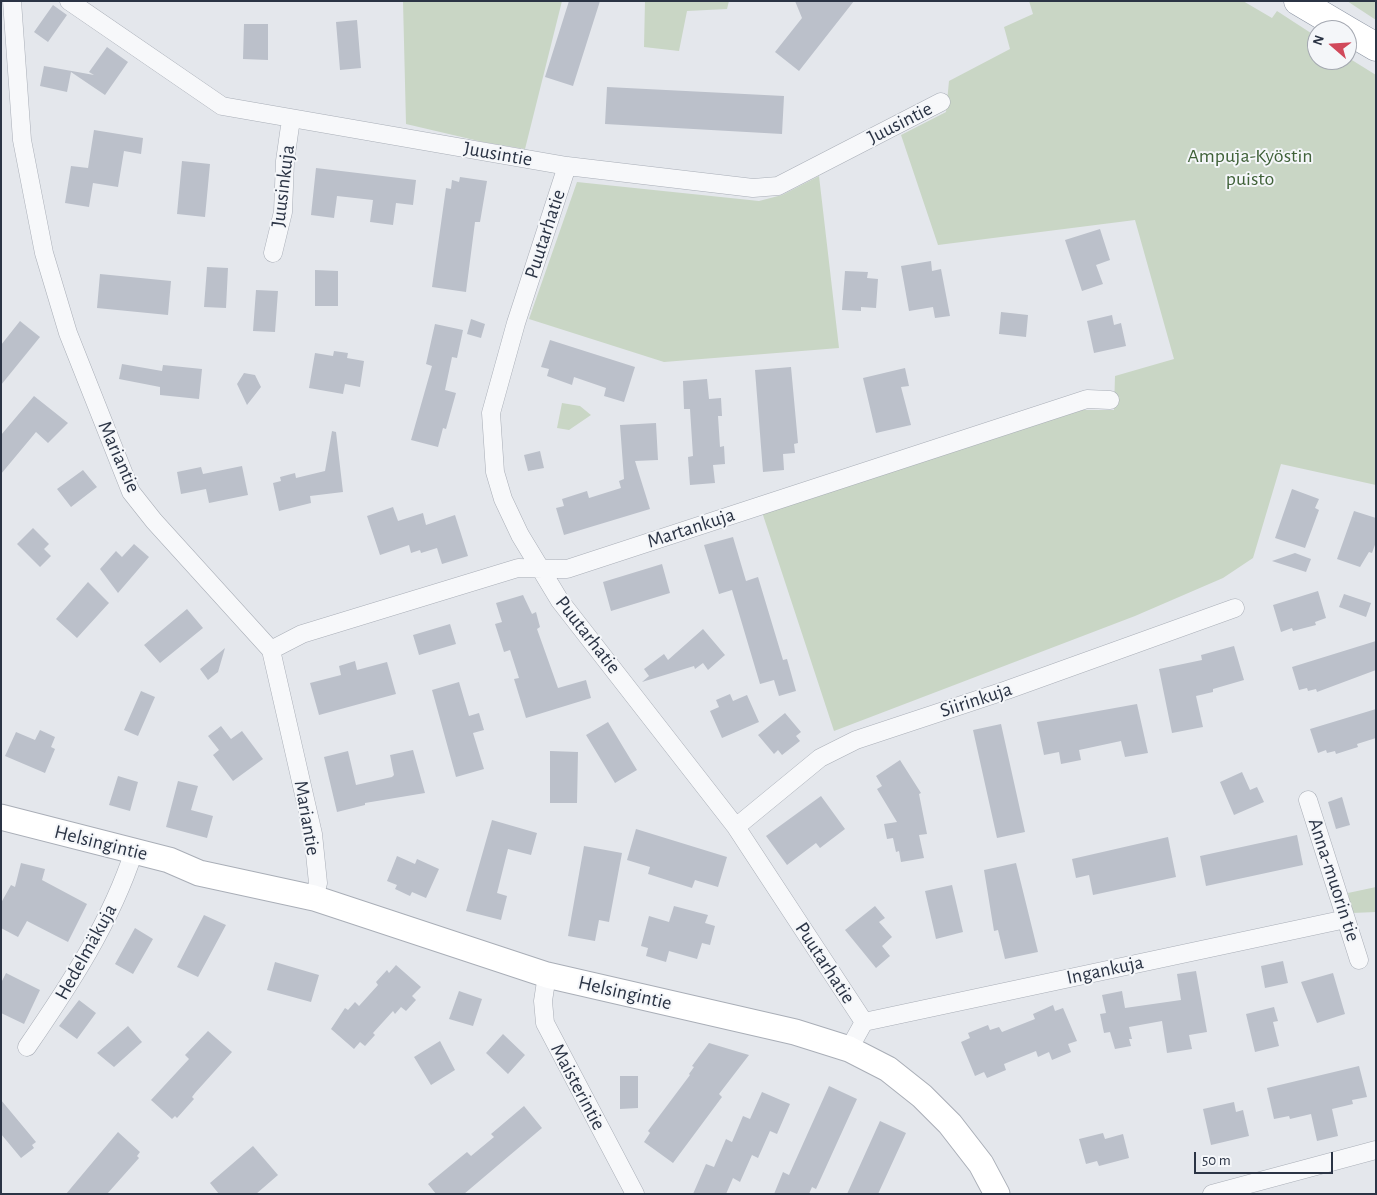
<!DOCTYPE html>
<html>
<head>
<meta charset="utf-8">
<style>
  body { margin:0 }
  #map { position:relative; width:1377px; height:1195px; overflow:hidden; background:#e4e7ec; font-family:"Alegreya Sans",sans-serif }
  canvas { display:block }
  .frame { position:absolute; inset:0; border:2px solid #2b3445; pointer-events:none }
  .north { position:absolute; left:1307px; top:20px; width:50px; height:50px; box-sizing:border-box; background:#f4f6f9; border:1px solid #a4a8b1; border-radius:50%; rotate:289deg; font-size:14px; font-weight:700; line-height:20px; text-align:center; color:#2b3445 }
  .north::after { content:''; display:block; margin:auto; width:18px; height:22px; background:#d1495b; clip-path:polygon(50% 0,100% 100%,50% 72%,0 100%) }
  .scale { position:absolute; left:1194px; top:1152px; width:139px; height:22px; box-sizing:border-box; border:2px solid #2b3445; border-top:0; padding-left:6px; font-size:15px; line-height:18px; white-space:nowrap; color:#2b3445; -webkit-text-stroke:4px #f4f6f9; paint-order:stroke }
</style>
</head>
<body>
<div id="map">
<canvas width="1377" height="1195"></canvas>
<div class="frame"></div>
<div class="north">N</div>
<div class="scale">50 m</div>
</div>
<script>
const g = document.querySelector('canvas').getContext('2d');
g.lineJoin = 'round';
function fill(path, color) {
  g.fillStyle = color;
  g.fill(path, 'evenodd');
}
function strokePath(path, color, width, dash) {
  g.strokeStyle = color;
  g.lineWidth = width;
  g.lineCap = dash ? 'butt' : 'round';
  g.setLineDash(dash || []);
  g.stroke(path);
}
function drawText(font, color, halo, rows, align = 'center') {
  g.font = font + ' "Alegreya Sans",sans-serif';
  g.lineWidth = 4;
  g.setLineDash([]);
  g.textBaseline = 'middle';
  g.strokeStyle = halo;
  g.fillStyle = color;
  for (const [text, x, y, turn = 0] of rows) {
    g.save();
    g.translate(x, y);
    g.rotate((+turn || 0) * Math.PI / 180);
    g.textAlign = isNaN(turn) ? turn : align;
    if (halo) g.strokeText(text, 0, 0);
    g.fillText(text, 0, 0);
    g.restore();
  }
}
fill(new Path2D(`
  M403,1h159l-37,148 -42,-7 -77,-18z
  M645,1h84l-2,8 -40,2 -8,40 -35,-4z
  M1029,1h214l29,17 5,-7 40,26v23h30v-3l29,18v410l-95,-21 -28,94 -30,20 -88,38 -301,115 -72,-219 319,-102h33l1,-34 59,-17 -39,-139 -197,25 -37,-110 45,-23 3,-31 61,-32 -6,-22 29,-13z
  M1347,1h29v19z
  M819,176l20,172 -175,14 -135,-43 48,-137 182,19 23,-6z
  M562,403l18,3 11,9 -22,15 -12,-2z
  M1376,887v25l-24,1 -4,-20z`), '#c9d6c5');
fill(new Path2D(`
  M569,1h31l-27,85 -28,-9z
  M795,1h59l-55,70 -24,-19 27,-34z
  M53,5l14,10 -19,27 -14,-10z
  M357,20l4,48 -21,2 -4,-48z
  M244,24h24v36l-25,-1z
  M107,47l21,15 -23,33 -34,-23 -4,20 -27,-6 4,-20 50,9 -5,-3z
  M607,87l177,9 -2,38 -177,-10z
  M94,130l49,8 -2,16 -17,-3 -6,36 -25,-4 -4,24 -24,-4 6,-37 17,2z
  M182,161l28,3 -5,53 -28,-3z
  M316,168l100,12 -3,25 -17,-2 -3,22 -23,-3 3,-22 -36,-4 -3,22 -23,-3z
  M460,177l27,4 -7,41h-5l-9,70 -34,-5 14,-99 5,1 1,-9 7,2z
  M1100,229l10,31 -14,5 7,19 -21,7 -17,-51z
  M931,261l1,10 9,-2 9,47 -15,2 -2,-11 -24,4 -8,-45z
  M207,267l21,1 -2,40 -22,-1z
  M315,270l23,1v35h-23z
  M845,271l23,1 -1,6 11,1 -2,29 -15,-1v4l-19,-1z
  M100,274l71,7 -3,34 -71,-7z
  M256,290l22,1 -3,41 -22,-1z
  M1001,312l27,3 -2,22 -27,-3z
  M1112,315l2,10 7,-2 5,23 -32,7 -7,-32z
  M471,319l14,5 -4,14 -14,-4z
  M20,321l20,16 -39,48v-40z
  M435,324l28,6 -6,28 -5,-1 -7,33 11,3 -10,36 -3,-1 -5,19 -27,-7 21,-74 -6,-2z
  M550,340l85,27 -11,35 -20,-6 2,-8 -32,-11 -2,8 -25,-9 2,-7 -8,-2z
  M334,351l14,2 -1,5 17,3 -4,26 -15,-3 -2,10 -34,-6 6,-35 18,3z
  M122,364l40,7 1,-6 39,4 -3,30 -39,-4v-8l-41,-8z
  M791,367l7,76 -4,1 1,9 -12,1 1,16 -21,2 -8,-102z
  M905,368l4,18 -8,1 10,38 -35,8 -13,-55z
  M244,373l11,2 6,12 -14,18 -10,-21z
  M707,379l2,20 12,-1 1,18h-4l2,31 4,-1 1,18 -12,1 2,18 -25,2 -2,-28 5,-1 -3,-47h-6l-1,-28z
  M34,396l34,27 -20,20 -12,-11 -35,42v-39z
  M656,423l2,37 -23,1 15,48 -86,26 -8,-27 8,-2 -2,-7 25,-8 2,7 32,-10 -2,-7 5,-2 -4,-54z
  M332,431l4,1 7,60 -33,4 1,7 -32,8 -6,-28 8,-2 -1,-4 15,-4 1,5 29,-7z
  M540,451l4,17 -16,3 -4,-16z
  M242,466l6,29 -39,8 -3,-14 -25,5 -4,-22 24,-5 2,7z
  M83,470l14,17 -26,20 -14,-18z
  M1292,489l27,10 -4,9 4,2 -14,38 -30,-10z
  M393,507l5,14 25,-8 3,12 29,-10 13,41 -26,8 -5,-16 -16,5 -1,-3 -9,3 -2,-8 -29,10 -13,-39z
  M1354,511l22,7v24l-4,11 -3,-1 -9,15 -23,-8z
  M33,528l16,16 -5,5 7,7 -11,11 -23,-23z
  M733,537l13,44 12,-4 25,83 4,-1 9,32 -17,5 -5,-16 -14,4 -28,-94 -13,4 -15,-49z
  M134,544l15,13 -31,36 -18,-24 16,-18 6,6z
  M1295,553l16,6 -5,13 -34,-11z
  M662,564l8,29 -59,18 -8,-29z
  M88,582l21,21 -32,35 -21,-19z
  M1318,591l8,27 -11,4 1,3 -23,6 -1,-3 -11,4 -8,-27z
  M1344,594l27,9 -5,14 -27,-10z
  M523,595l9,19 4,-2 4,15 -3,2 21,59 28,-8 5,18 -65,20 -12,-39 5,-1 -9,-28 -6,2 -9,-28 7,-2 -6,-19z
  M187,609l16,19 -43,35 -16,-18z
  M450,624l6,20 -37,11 -6,-20z
  M703,629l22,26 -17,15 -5,-7 -8,6 -1,-3 -52,16 7,-6 -5,-7 20,-15 4,6z
  M1376,641v29l-59,22 -1,-3 -8,2 -1,-3 -8,2 -7,-23z
  M1234,646l10,34 -31,9v3l-17,4 7,31 -31,6 -13,-64 43,-9 -1,-5z
  M225,648l-7,24 -10,8 -8,-11z
  M355,661l2,9 30,-8 9,32 -77,21 -9,-32 31,-8 -2,-9z
  M459,682l10,34 10,-3 5,17 -11,3 11,36 -28,8 -24,-87z
  M141,691l14,6 -17,39 -14,-6z
  M730,694l3,7 14,-6 12,27 -37,16 -12,-27 9,-4 -3,-7z
  M1137,704l11,49 -23,4 -4,-16 -42,9 2,10 -20,4 -2,-12 -15,3 -7,-33z
  M1376,709v29l-19,6 1,3 -22,7 -1,-3 -8,2 -1,-3 -8,3 -8,-24z
  M785,713l16,19 -5,4 4,5 -18,14 -4,-5 -4,4 -16,-19z
  M608,722l29,48 -22,13 -29,-48z
  M1001,724l24,108 -28,6 -24,-108z
  M221,726l10,13 11,-8 21,28 -30,22 -20,-26 6,-5 -11,-14z
  M40,730l15,7 -4,10 4,2 -10,24 -40,-17 11,-24 19,8z
  M413,750l12,43 -60,10v2l-28,7 -13,-55 24,-6 8,34 36,-8 2,-2 -4,-20z
  M550,751l28,1 -1,51h-27z
  M900,760l21,33 -2,1 8,40 -8,1 5,23 -23,4 -2,-11 -3,1 -3,-14 -6,1 -3,-15 13,-2 -20,-33 5,-3 -6,-10z
  M1242,772l8,18 7,-3 7,15 -30,13 -14,-33z
  M118,776l20,6 -8,29 -21,-6z
  M178,781l20,5 -7,24 22,6 -6,22 -41,-11z
  M821,796l24,33 -25,19 -4,-5 -29,22 -21,-29z
  M1342,797l8,28 -14,4 -8,-27z
  M492,820l45,13 -6,22 -23,-6 -11,44 10,3 -6,24 -35,-9z
  M636,829l91,28 -9,30 -23,-7 -3,8 -44,-14 2,-7 -23,-7z
  M1297,835l6,30 -97,21 -6,-30z
  M1168,837l8,40 -83,18 -4,-20 -13,3 -4,-19z
  M584,846l38,7 -13,69 -10,-2 -4,21 -27,-5z
  M397,856l18,8 2,-5 22,10 -13,29 -14,-6 -2,4 -15,-7 2,-4 -10,-4z
  M21,863l24,6 -3,11 45,24 -19,38 -41,-21 -9,16 -17,-9v-25l10,-18 4,2z
  M1016,863l22,89 -33,7 -7,-29 -4,1 -10,-61z
  M952,885l11,47 -27,7 -11,-48z
  M674,906l34,9 -3,8 10,3 -5,19 -8,-2 -5,16 -28,-8 -3,11 -20,-6 2,-8 -7,-2 8,-30 20,6z
  M875,906l10,12 -6,4 13,15 -10,9 8,10 -14,12 -31,-38z
  M204,915l22,10 -28,52 -21,-10z
  M135,928l18,11 -20,35 -18,-10z
  M1283,961l5,22 -23,5 -4,-22z
  M275,962l44,13 -8,27 -44,-12z
  M396,965l25,22 -9,9 4,4 -10,11 -5,-4 -6,7 -2,-3 -20,22 2,2 -10,11 -5,-4 -6,7 -23,-20 14,-21 3,2 7,-8 4,4 19,-21 -2,-3 11,-12 2,3z
  M1196,971l11,61 -18,3 3,14 -25,4 -5,-32 -33,6 3,12h-3l2,7 -16,3 -5,-17 -6,1 -4,-19 6,-1 -4,-18 20,-4 3,17 56,-8 -4,-26z
  M6,973l34,17 -16,34 -23,-11v-30z
  M1333,973l12,41 -28,9 -16,-41z
  M459,991l23,8 -9,27 -24,-7z
  M79,1000l17,13 -19,26 -18,-13z
  M1053,1005l2,6 8,-3 14,33 -9,3 3,8 -19,8 -3,-8 -11,5 -2,-6 -32,13 2,6 -19,8 -3,-6 -9,4 -14,-34 9,-4 -2,-5 20,-8 2,5 9,-3 3,5 33,-13 -2,-5z
  M1274,1007l4,14 -5,1 6,24 -24,6 -9,-38z
  M128,1026l14,16 -28,25 -17,-14z
  M208,1031l24,21 -37,41 -3,4 2,2 -17,19 -2,-2 -3,3 -21,-19 38,-41 -4,-4z
  M503,1034l22,21 -17,19 -22,-21z
  M440,1041l15,29 -24,15 -17,-28z
  M709,1043l40,12 -30,39 3,3 -49,66 -29,-21 6,-9 -2,-2 42,-56 -1,-1 5,-7 -2,-1z
  M1359,1066l8,31 -15,3 1,4 -21,5 6,27 -21,5 -6,-27 -21,5 -1,-3 -15,3 -7,-31z
  M620,1076h18v32l-18,1z
  M829,1086l28,13 -41,90 -4,-2 -3,7h-35l9,-22 6,3z
  M762,1092l28,12 -13,30 -7,-3 -12,27 -6,-3 -12,27 -7,-4 -7,16h-33l13,-30 8,3 12,-28 6,3 11,-26 7,3z
  M1,1100l35,42 -4,3 2,3 -13,10 -20,-24z
  M1234,1102l2,10 7,-2 6,26 -38,9 -8,-36z
  M524,1106l18,22 -78,66h-28l-8,-10 39,-32 4,4 23,-19 -3,-3z
  M880,1121l26,12 -28,61h-31z
  M118,1132l22,20 -3,4 2,2 -32,36h-41z
  M1103,1133l2,6 18,-5 6,24 -30,8 -2,-5 -11,3 -7,-25z
  M253,1146l25,29 -22,19h-37l-9,-11z`), '#bbc0ca');
const minor = new Path2D(`
  M12,1l10,139 22,113 24,80 63,159 23,29 117,129 42,184 5,49 -4,15
  M69,1l153,105 345,60 186,22 25,-2 163,-84
  M567,166l-51,157 -25,90 4,59 8,27 17,36 40,66 176,226 128,195 -15,27
  M273,253l10,-41 2,-51 6,-42
  M271,650l31,-16 216,-66 49,1 520,-170 23,1
  M1308,800l51,160
  M736,827l84,-69 36,-18 151,-50 228,-82
  M547,975l-4,26 2,22 90,171
  M864,1022l482,-103
  M27,1047c42,-61 84,-125 107,-196
  M1212,1194l164,-44`);
const secondary = new Path2D(`
  M1,817l168,43 30,13 115,25 233,77 248,57 54,17 39,20 34,27 28,28 31,40 16,30`);
const trunk = new Path2D(`
  M1298,1l49,29
  M1347,30l29,17`);
strokePath(minor, '#a9aeb7', 19);
strokePath(secondary, '#a9aeb7', 27);
strokePath(trunk, '#8b94a3', 29);
strokePath(minor, '#f7f8fa', 18);
strokePath(secondary, '#fff', 25);
strokePath(trunk, '#fff', 28);
drawText('20px', '#2b3445', '#f4f6f9', [
  ["Juusintie",900,123,-27],
  ["Juusintie",498,154,10],
  ["Juusinkuja",283,186,-83],
  ["Puutarhatie",545,234,-72],
  ["Mariantie",119,457,66],
  ["Martankuja",691,528,-18],
  ["Puutarhatie",588,635,52],
  ["Siirinkuja",976,700,-18],
  ["Mariantie",307,818,80],
  ["Helsingintie",101,843,14],
  ["Anna-muorin tie",1334,880,72],
  ["Hedelmäkuja",86,952,-61],
  ["Puutarhatie",825,963,57],
  ["Ingankuja",1105,970,-12],
  ["Helsingintie",625,993,13],
  ["Maisterintie",578,1087,62]
]);
drawText('20px', '#3f6138', '#f4f6f9', [
  ["Ampuja-Kyöstin",1250,156],
  ["puisto",1250,179]
]);
</script>
</body>
</html>
